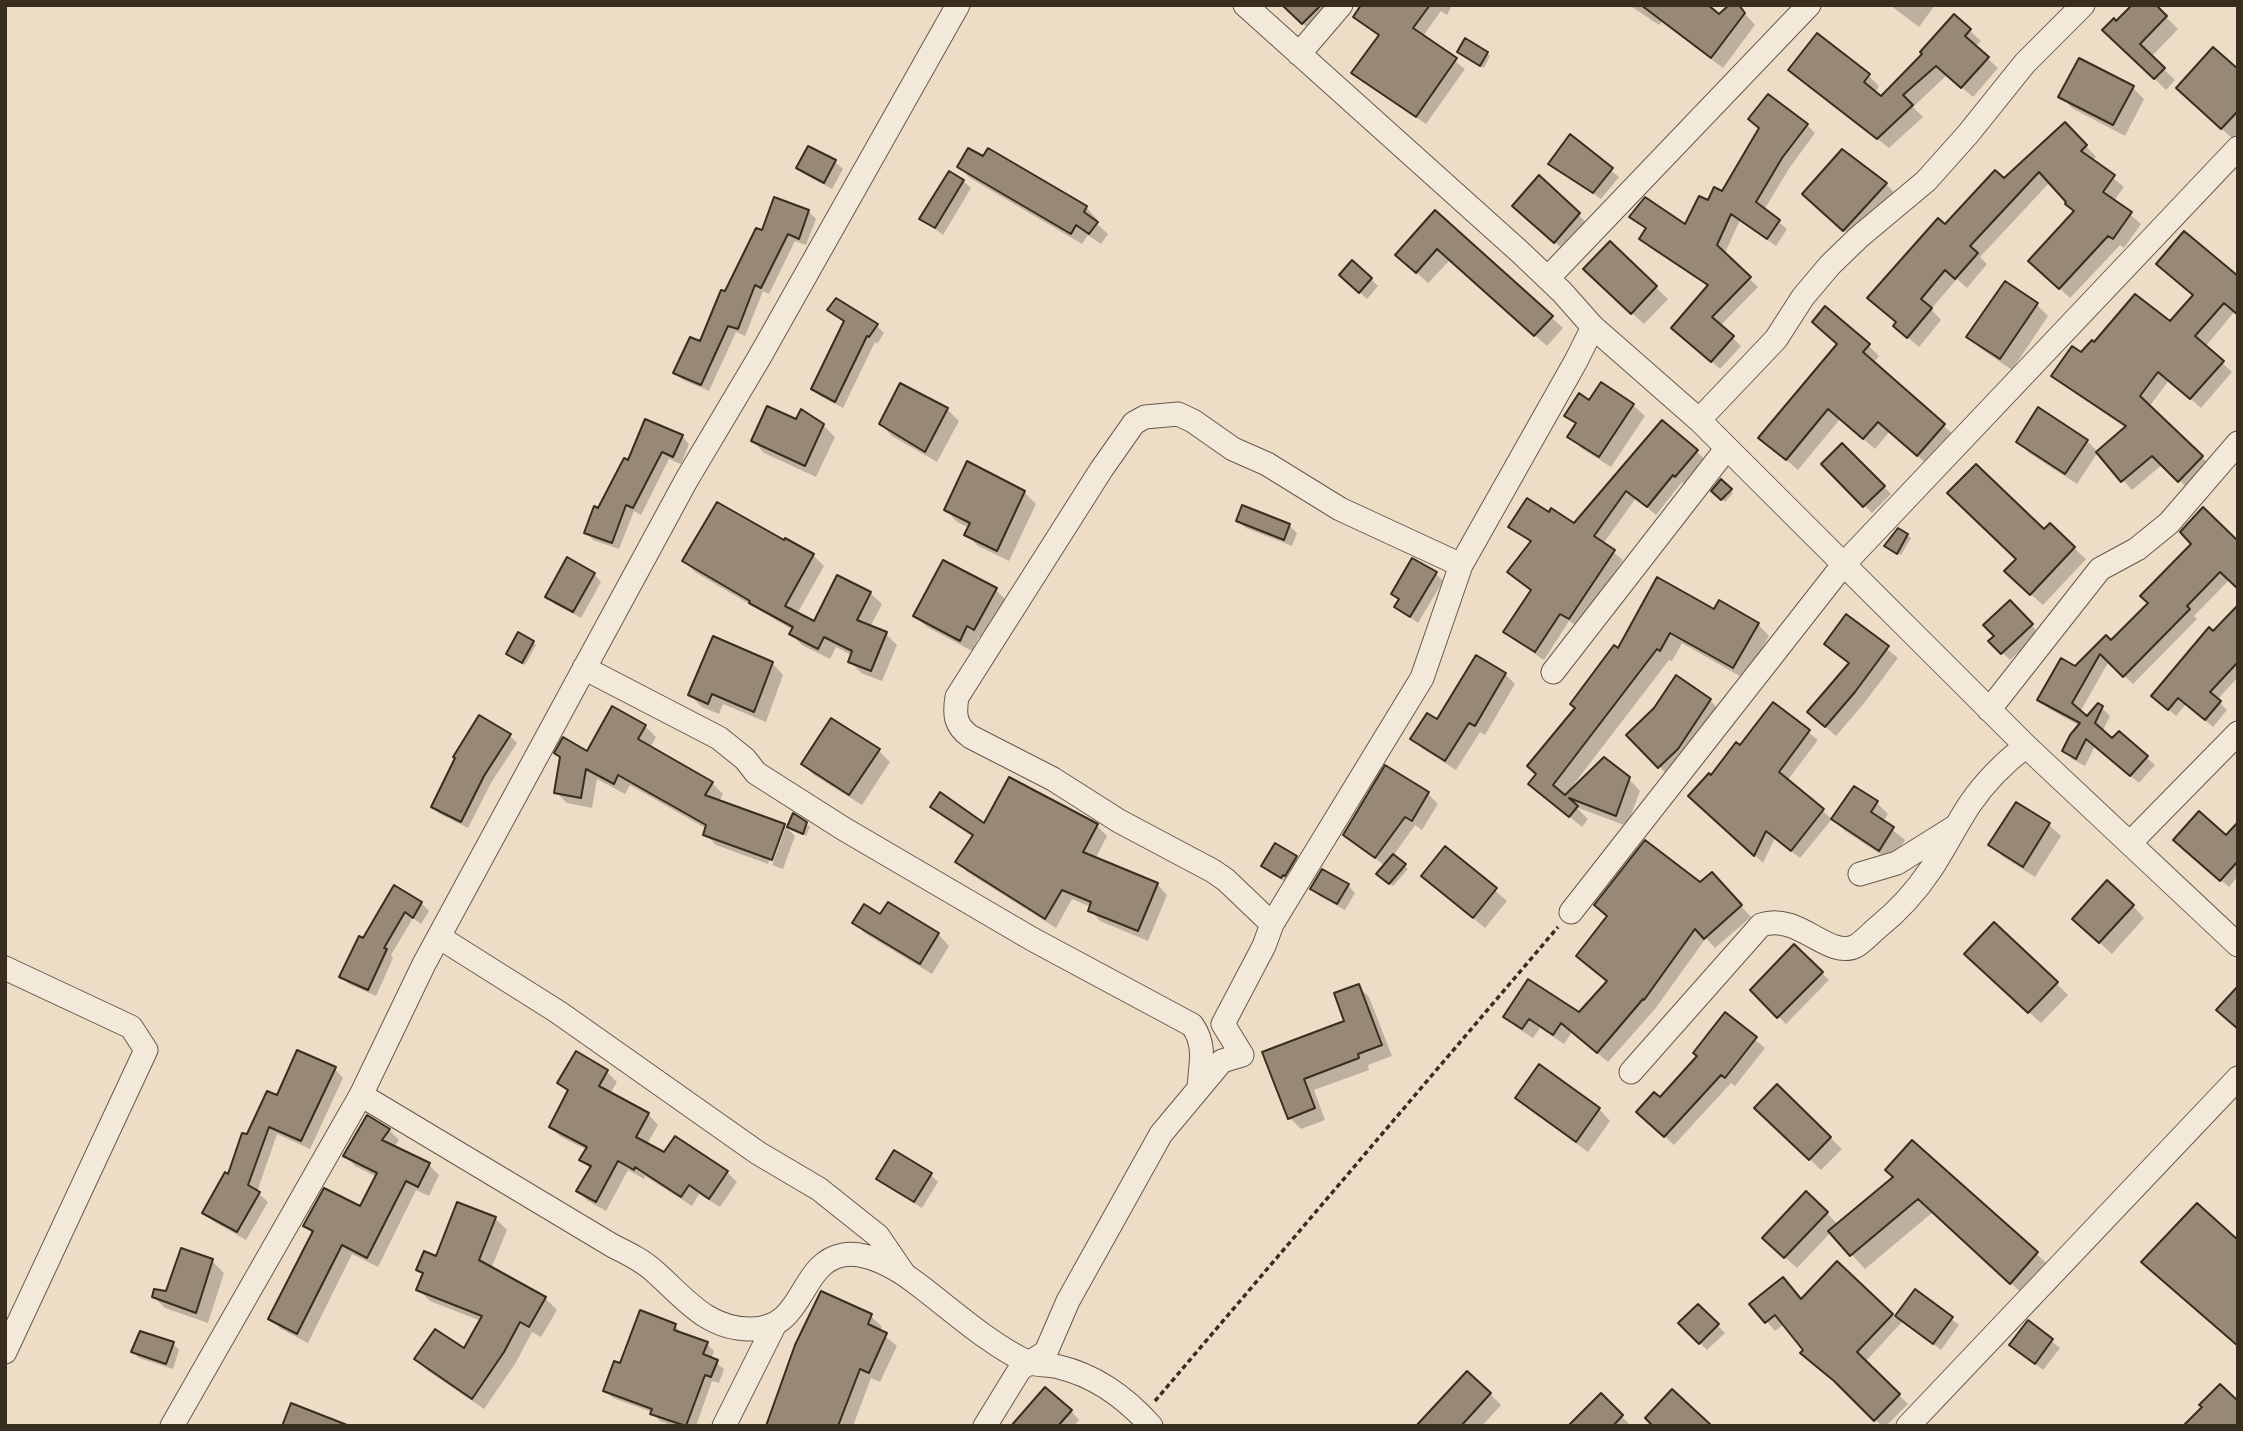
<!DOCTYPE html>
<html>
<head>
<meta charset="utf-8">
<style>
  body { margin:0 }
  #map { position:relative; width:2243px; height:1431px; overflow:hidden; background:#edddc6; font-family:"Gentium Book Plus",serif }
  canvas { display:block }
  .frame { position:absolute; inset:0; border:7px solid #392d20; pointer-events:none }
</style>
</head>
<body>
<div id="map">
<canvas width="2243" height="1431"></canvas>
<div class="frame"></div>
</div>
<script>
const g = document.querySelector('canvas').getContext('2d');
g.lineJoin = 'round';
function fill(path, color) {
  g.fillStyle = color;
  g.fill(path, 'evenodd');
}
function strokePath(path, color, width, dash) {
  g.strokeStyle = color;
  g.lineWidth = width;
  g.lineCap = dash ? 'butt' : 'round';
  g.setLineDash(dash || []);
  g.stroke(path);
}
fill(new Path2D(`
  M1285,5h51l-26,26z
  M1396,5h56l-5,10 -6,-4 -18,25 42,33 -39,55 -64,-43 -9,-9 27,-35 -25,-21z
  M1629,5h76l14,11 18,-11 18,20 -32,43 -61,-46 -3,3z
  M1890,5h45l-16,22z
  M2154,5l24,24 -27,28 24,23 -9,10 -61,-60z
  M1954,16l27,25 -6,6 23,21 -25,29 -26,-22 -34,32 10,10 -34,31 -88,-68 16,-44 52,40 10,10 -4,7 6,5 44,-44z
  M1487,53l3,3 -6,12 -21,-13z
  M2238,71v64l-4,5 -44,-40z
  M2133,88l11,11 -19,37 -53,-28 -11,-12z
  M1807,125l8,8 -25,34 -26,43 23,19 -11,17 -36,-26 -16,35 34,32 -38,39 21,20 -21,23 -38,-33 27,-49 -59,-39 -9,-9 6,-9 -15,-13 54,9 23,-24z
  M2076,135l20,22 -4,4 32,26 -10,14 27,23 -17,24 -4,-3 -50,53 -29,-27 34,-58 -25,-31 -70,75 7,7 -20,24 -10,-9 -26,30 10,11 -22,27 -13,-11 -9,-13 -28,-25 76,-72 59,-45z
  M1570,137l49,40 -18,22 -50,-36z
  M809,148l26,14 8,7 -11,20 -26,-14 -8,-7z
  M959,167l127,40 11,12 -2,3 13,12 -7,10 -13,-9 -6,9 -112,-66z
  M1539,177l51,49 -23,27 -41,-36z
  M963,181l8,7 -28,47 -21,-16z
  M1886,184l11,11 -41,46 -40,-35z
  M808,211l8,8 -10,26 -11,-4 -26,53 -6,-3 -18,45 -9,-4 -27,59 -26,-11 -8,-7 26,-29 25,-51 37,-60z
  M1435,213l128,115 -16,18 -97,-86 -22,23 -19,-17z
  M1610,244l58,55 -24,25 -47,-43z
  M1371,279l7,7 -11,13 -18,-17z
  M2238,279l-3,32 -30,36 27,25 -31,36 -32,-28 -20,27 63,60 -23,23 -26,-26 -31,26 -9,-10 3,-52 -63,-43 -10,-9 28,-22 90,-30z
  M2037,305l11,11 -36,54 -32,-22 -11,-11z
  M830,310l47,16 7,7 -7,11 -2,-2 -32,66 -23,-12 -7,-7 33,-66z
  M1868,345l11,11 -6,7 82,73 -26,30 -39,-35 -15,18 -35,-30 -42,51 -37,-32z
  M1590,402l43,3 12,11 -34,51 -30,-19 -12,-12 8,-11 -10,-10z
  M947,409l12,12 -22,41 -45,-26 -11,-12z
  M796,422l27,3 12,12 -19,40 -52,-24 -11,-12z
  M1662,423l44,37 -21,25 -3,-3 -26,33 -20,-17 -33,46 20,16 -45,67 -9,-6 -25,39 -30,-20 -8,-8 26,-41 -23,-19 22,-29 -21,-17 39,-11 25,10z
  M682,436l7,8 -8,20 -12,-5 -28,56 -7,-4 -15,38 -26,-9 -7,-8 43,-70z
  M2018,441h69l11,11 -21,32 -48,-31z
  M1842,445l49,49 -19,19 -49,-49z
  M968,464l56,28 12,12 -27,57 -31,-15 -11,-11 3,-7 -13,-6 -11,-12z
  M1721,481l12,12 -8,9 -11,-11z
  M1238,521l51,4 8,8 -5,13 -46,-18z
  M1898,530l13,8 -10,17 -12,-6z
  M2044,531l30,17 12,11 -43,46 -25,-22z
  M784,542l29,13 11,11 -27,48 18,9 55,-30 12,11 -12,23 16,7 11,11 -15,36 -21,-8 -11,-12 3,-5 -17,-9 -6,12 -28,-14 -11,-11 2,-4 -98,-58 -11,-11z
  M2194,544l36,35 -36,37 3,3 -64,65 -24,-23 -29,51 7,6 15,-10 8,8 -8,16 10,9 34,16 9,8 -16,18 -44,-37 -10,20 -13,-7 -8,-9 16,-24 -32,-18 -9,-9 36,-31 36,-26 39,-39z
  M594,574l7,8 -20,36 -26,-14 -8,-8z
  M1436,574l7,7 -25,42 -22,-16 4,-7 -7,-6z
  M996,590l11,11 -21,39 -7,-3 -7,14 -45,-24 -12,-11z
  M2010,602l29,31 -29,27 -19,-19 5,-5z
  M2238,608v69l-21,23 10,10 -14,17 -27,-23 -10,12 -15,-13 52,-69z
  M1715,611l43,13 11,12 -24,43 -63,-36 -10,18 -3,-1 -98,128 58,-9 11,12 -13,35 -51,-19 12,12 -6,8 -51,-43 46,-76 42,-58z
  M1847,617l51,41 -33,44 -29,34 -16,-14 31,-58 -24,-20z
  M533,642l3,3 -11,20 -14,-8z
  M1476,657l29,17 10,10 -30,51 -5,-3 -24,38 -33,-21 -10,-10 24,-17z
  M772,663l11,12 -17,47 -43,-18 -4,10 -17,-7 -12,-12z
  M1710,700l7,8 -50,66 -39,-39 27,-26z
  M1773,704l45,36 -31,41 45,38 -32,39 -25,-20 -12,25 -64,-59 12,-27 30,-30z
  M645,726l11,11 -6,11 62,35 11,11 -4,8 65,23 11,11 -12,33 -11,-4 13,-36h-4l-13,35 -52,-19 -11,-11 2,-5 -77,-44 -5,9 -28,-15 -5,29 -25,-5 -11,-11 32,-38z
  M510,736l7,7 -26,40 -23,45 -28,-14 -7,-7z
  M878,750l12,12 -28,43 -48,-30 -11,-12z
  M1386,768l42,26 10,10 -16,26 -7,-5 -22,31 15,13 -15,17 -11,-9 3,-11 -40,-31z
  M1877,803l11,11 -5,8 22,18 -14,21 -46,-30 -12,-12z
  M2017,804l32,21 12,11 -26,41 -33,-21 -11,-11z
  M933,806l52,19 112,1 10,10 -12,23 62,25 10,11 -19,46 -48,-20 -10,-11 1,-3 -19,-8 -16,29 -89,-56 -10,-11 16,-24 -30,-20z
  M794,816l16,11 -4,9 -17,-8z
  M2238,824v52l-9,11 -46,-40 43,-10z
  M1446,849l61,52 -22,27 -50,-41z
  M1296,857l8,8 -15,19 -19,-11 -7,-7z
  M1700,884l22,1 29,32 -36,31 -9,-10 -51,71 -47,53 -36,-30 -8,12 -24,-16 -7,10 -17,-11 -10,-10 74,-2 28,-33 -30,-26z
  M1348,885l7,8 -10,17 -26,-14 -7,-7z
  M394,887l27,16 8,8 -8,13 -8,-6 -22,37 2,3 -17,38 -27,-12 -7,-7z
  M2133,906l11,12 -32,36 -26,-24z
  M881,916l57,18 11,12 -17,28 -66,-40 -12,-11z
  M1794,946l35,34 -43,44 -33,-34z
  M1978,966l78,17 12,12 -27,28z
  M1358,986l11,11 23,59 -24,9 1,5 -55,20 11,30 -24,9 -11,-11 -26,-65 83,-31z
  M1725,1015l40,33 -30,38 -4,-3 -57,62 -26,-24 12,-22 39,-42z
  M576,1054l31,18 10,10 -7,12 38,20 10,11 -11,19 18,10 62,18 10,10 -17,25 -21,-13 -7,12 -47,-30 -1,3 -16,-9 -22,41 -18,-10 -10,-10 13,-21 -9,-10 5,-10 -26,-13 -10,-10 18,-34 -10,-10z
  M335,1069l8,9 -33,71 -33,-15 -20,58 11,10 -22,38 -33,-19 -9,-9 25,-35 19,-40 30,-40z
  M1777,1087l65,62 -21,21 -64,-62z
  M1517,1098l82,11 11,12 -22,31 -59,-43z
  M389,1130l10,10 -5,7 35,18 10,10 -10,21 -13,-6 -38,77 -26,-13 -44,89 -27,-14 -10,-10 42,-85 -8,-9 56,-16 16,-32 -22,-11 -10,-11z
  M1912,1143l140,125 -26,29 -93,-85 -68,57 -34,-37 -34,36 -21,-19 51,-36 11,12 57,-48z
  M931,1175l7,7 -16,26 -36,-22 -8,-8z
  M495,1218l12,12 -16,39 54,29 12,12 -16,27 -9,-5 -17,32 -31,45 -56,-38 -12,-12 48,-8 17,-30 -51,-20 -12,-12 6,-13 -6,-6z
  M212,1261l12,12 -16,50 -43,-15 -11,-11 13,-4z
  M1837,1264l59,55 19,-28 44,34 -18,25 -38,-29 -38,41 43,42 -22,22h-4l-77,-76 -21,-26 -9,7 -23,-27 50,-3z
  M1698,1306l27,27 -18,17 -27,-27z
  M871,1316l11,11 -2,5 17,14 -17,36 -9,-4 -18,48h-39z
  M2028,1323l32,25 -17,22 -32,-25z
  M675,1325l7,10 25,9 7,7 -3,8 13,10 -5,14 -7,-2 -16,45h-23l-13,-5 -8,-9 -39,-14 -8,-7 16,-26z
  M173,1343l6,7 -6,19 -34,-11 -6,-6z
  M1490,1394l11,11 -19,21h-63z
  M1601,1395l28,29 -2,2h-51z
  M1071,1411l8,9 -5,6h-60z`), '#0003');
const building = new Path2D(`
  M1282,5h39l-19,19z
  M1361,5h69l-17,23 44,30 -41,59 -65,-44 28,-38 -26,-18z
  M1641,5h67l11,9 10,-9h10l6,8 -34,45z
  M2132,5h24l11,11 -27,28 25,24 -11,11 -52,-49 12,-12 2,3z
  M1954,14l17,15 -6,7 24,21 -28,31 -25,-22 -33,29 10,10 -36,34 -89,-69 29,-37 53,41 -6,8 17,14 41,-42 -2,-2z
  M1465,38l23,14 -8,14 -23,-14z
  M2213,47l25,22v42l-17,18 -45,-41z
  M2079,58l55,28 -21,39 -55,-28z
  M1768,94l40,30 -26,34 -26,44 24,18 -13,19 -36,-25 -14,31 34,32 -39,40 22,19 -23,26 -40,-34 37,-43 -69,-46 7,-11 -17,-11 16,-20 40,27 14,-28 9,4 6,-13 8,4 37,-63 -11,-9z
  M2065,122l22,23 -6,6 34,24 -12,17 29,20 -19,27 -5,-3 -49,53 -31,-28 46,-50 -9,-7 1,-2 -27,-30 -69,74 8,7 -23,26 -10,-9 -24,29 11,9 -25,30 -14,-12 3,-4 -29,-24 71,-80 7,6 50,-54 9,8z
  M1570,134l43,34 -20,25 -45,-29z
  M808,146l28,14 -12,23 -28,-15z
  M968,148l15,8 5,-8 99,58 -3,6 14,10 -9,12 -13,-9 -5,9 -114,-67z
  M1842,149l45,34 -44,48 -41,-37z
  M949,171l15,9 -29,48 -16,-9z
  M1539,175l41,38 -26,30 -42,-37z
  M774,197l35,13 -10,29 -11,-5 -27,54 -6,-3 -17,44 -10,-3 -27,59 -28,-12 17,-36 10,4 21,-51 4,1 31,-63 6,2z
  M1435,210l118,106 -19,20 -97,-87 -21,24 -21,-18z
  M2184,231l54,45v39l-14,-12 -29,33 29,25 -34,38 -32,-27 -18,24 63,60 -25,26 -26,-26 -31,26 -25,-30 30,-26 -75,-50 21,-30 9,6 11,-12 2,2 41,-48 35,27 23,-26 -37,-31z
  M1610,241l47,45 -26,28 -48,-45z
  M1352,260l20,18 -13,15 -20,-18z
  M2005,281l33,22 -38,56 -34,-22z
  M836,298l42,26 -9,13 -2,-1 -32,66 -24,-13 33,-68 -17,-11z
  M1825,306l45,38 -7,8 82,72 -28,32 -39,-34 -15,17 -35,-30 -42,51 -28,-22 79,-94 -25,-22z
  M1601,382l33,22 -35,53 -32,-20 9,-14 -12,-7 15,-23 10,7z
  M900,383l48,25 -23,44 -46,-28z
  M767,406l29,13 5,-10 23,15 -19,42 -54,-25z
  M2038,407l50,33 -23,34 -49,-32z
  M645,419l38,16 -10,22 -11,-5 -29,56 -7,-3 -14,38 -28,-10 10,-27 4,2 26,-50 4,2z
  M1662,420l36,30 -23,27 -2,-2 -26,32 -21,-16 -32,45 21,14 -46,69 -9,-5 -25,38 -32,-20 28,-42 -24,-18 24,-31 -23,-14 19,-29 22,14 2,-4 23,15z
  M1842,443l43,43 -22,21 -42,-43z
  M967,461l58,30 -28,60 -33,-16 6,-12 -26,-13z
  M1976,464l68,65 6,-6 25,24 -45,48 -26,-24 12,-12 -69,-66z
  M1721,479l11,10 -11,11 -10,-9z
  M717,502l67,38 1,-2 29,16 -29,52 29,15 23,-46 34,17 -14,28 30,12 -16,39 -23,-9 4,-11 -28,-14 -6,12 -29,-15 4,-7 -44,-24 1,-2 -68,-40z
  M1242,505l48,19 -6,16 -48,-19z
  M2203,507l35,34v48l-18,-17 -33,34 3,3 -67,68 -23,-23 -28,49 15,13 11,-13 5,3 -8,17 17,15 7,-7 29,25 -18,20 -44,-37 -10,20 -14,-8 8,-16 10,-12 -43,-23 24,-42 14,8 31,-31 5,5 37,-37 -8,-7 51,-52 -11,-12z
  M1898,528l10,6 -11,20 -13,-8z
  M567,557l28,16 -22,39 -28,-15z
  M1412,558l25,14 -27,45 -16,-10 5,-8 -8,-5z
  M943,560l54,28 -23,42 -7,-4 -7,15 -47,-25z
  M1657,577l57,32 5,-9 40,23 -26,45 -63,-35 -10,18 -3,-2 -104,136 12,10 39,-38 26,20 -14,39 -47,-18 9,8 -9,11 -41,-33 8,-10 -9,-8 48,-58 -5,-4 44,-59 4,3z
  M2010,600l23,24 -32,30 -13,-13 6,-5 -11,-11z
  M2238,605v57l-28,30 11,9 -16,19 -27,-22 -10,12 -17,-14 58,-69 4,4z
  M1846,614l43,32 -34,46 -30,35 -18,-15 42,-49 -25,-19z
  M518,632l16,9 -12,22 -16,-9z
  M713,636l60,26 -19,50 -42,-18 -4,10 -20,-9z
  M1476,655l30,18 -31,53 -6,-3 -24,38 -35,-22 17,-26 10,6z
  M1676,675l35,24 -33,50 -20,19 -32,-33 28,-27z
  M1773,702l37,28 -31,42 45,37 -33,42 -25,-20 -12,25 -66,-60 21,-23 2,2 25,-33 4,3z
  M612,706l34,19 -8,14 75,43 -8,13 80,29 -13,36 -69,-25 3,-10 -88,-50 -4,9 -28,-15 -5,29 -27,-5 6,-36 -6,-4 9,-16 24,14z
  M479,715l32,19 -27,42 -23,46 -30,-15 24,-49 -2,-1z
  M831,718l49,31 -31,46 -48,-31z
  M1385,765l44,27 -17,29 -7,-4 -30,41 -32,-23z
  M1009,777l89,47 -15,28 75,31 -20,48 -50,-20 3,-9 -29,-12 -17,29 -90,-57 18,-27 -43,-28 10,-15 44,31z
  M1854,786l24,15 -7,11 23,15 -15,24 -48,-32z
  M2016,802l34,21 -27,44 -35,-22z
  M2199,811l27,24 12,-13v39l-18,20 -47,-41z
  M793,813l14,9 -4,12 -16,-7z
  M1645,840l55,42 12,-10 30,33 -38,34 -9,-10 -51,71 -1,-1 -46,54 -36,-30 -8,12 -24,-16 -7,10 -19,-12 25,-38 51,33 28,-31 -31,-25 31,-40 -13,-11z
  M1275,843l22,13 -12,20 -2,-1 -2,3 -20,-12z
  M1445,846l52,42 -24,30 -52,-42z
  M1393,854l13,10 -17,20 -13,-10z
  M1322,869l27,15 -12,20 -27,-15z
  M2107,880l27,25 -35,38 -27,-24z
  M394,885l28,17 -9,16 -8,-6 -21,36 3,1 -19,41 -29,-13 20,-41 4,2z
  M888,902l51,31 -19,31 -68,-41 12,-19 16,10z
  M1994,922l64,60 -30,31 -64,-59z
  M1794,944l29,28 -46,46 -27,-28z
  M1359,984l23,61 -24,9 1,4 -55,21 11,29 -27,11 -26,-67 82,-31 -10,-28z
  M2238,986v43l-22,-19z
  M1725,1012l32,25 -32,41 -4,-3 -57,62 -28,-25 18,-20 6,5 37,-41 -4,-3z
  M297,1050l39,17 -35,74 -32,-14 -21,58 12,7 -23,40 -35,-19 23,-41 3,2 14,-41 5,1 20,-43 10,4z
  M576,1051l32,19 -9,16 50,27 -13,24 28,15 11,-16 53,35 -19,28 -20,-14 -8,12 -46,-30 -1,3 -16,-9 -22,41 -20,-11 15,-25 -12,-6 8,-13 -38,-20 19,-37 -11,-7z
  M1539,1064l61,44 -24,34 -61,-44z
  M1777,1084l54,53 -22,23 -55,-52z
  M367,1115l23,14 -8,11 48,23 -12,24 -12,-6 -39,77 -25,-13 -45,89 -29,-15 45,-88 -10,-5 21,-38 36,18 17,-33 -34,-17z
  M1912,1140l126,112 -28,32 -92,-85 -68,57 -22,-25 65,-54 -8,-7z
  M894,1150l38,23 -18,29 -38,-23z
  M1806,1191l22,21 -44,46 -22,-20z
  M457,1202l39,15 -17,43 67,37 -17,30 -9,-5 -16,30 -32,47 -58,-40 21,-30 29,19 18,-32 -66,-26 7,-17 -7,-3 8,-19 12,5z
  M2197,1203l41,37v106l-97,-84z
  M181,1248l32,11 -17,54 -44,-16 2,-8 12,2z
  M1837,1261l56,53 -36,38 43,42 -26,27 -40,-40 -34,-28 3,-3 -28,-35 -10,8 -16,-19 34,-27 18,22z
  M1915,1289l38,28 -20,27 -38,-28z
  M821,1291l51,23 -4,10 19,9 -18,40 -9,-4 -22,57h-72l29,-81z
  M1698,1304l21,20 -20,20 -21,-21z
  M640,1310l36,14 -2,6 34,12 -5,12 15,6 -7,17 -6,-2 -19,51 -36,-12 2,-5 -49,-18 11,-30 6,2z
  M2028,1320l25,19 -18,25 -26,-19z
  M140,1331l34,11 -8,22 -35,-12z
  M1467,1371l24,22 -30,33h-45z
  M2220,1384l18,17v25h-55l19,-19 -3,-2z
  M1045,1387l27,23 -14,16h-47z
  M1672,1389l40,37h-59l-8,-8z
  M1601,1393l22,22 -10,11h-45z
  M291,1403l56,22v1h-65z`);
fill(building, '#978976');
strokePath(building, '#392d20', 2);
const minor = new Path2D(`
  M1245,5l275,247 42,40 31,35 106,93 327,326 212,199
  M1299,54l42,-49
  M1548,278l261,-273
  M1699,420l77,-81 27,-42 27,-32 29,-28 67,-56 42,-47 57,-71 58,-58
  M584,668l135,70 26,21 11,14 88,56 188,110 160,86c14,19 9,38 7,61
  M1553,672l174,-224
  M1989,710l111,-141 37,-20 32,-26 69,-80
  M2130,843l108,-110
  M1860,874l37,-11 56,-35
  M1571,912l272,-347 395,-417
  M1272,924l-46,-44 -13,-9 -94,-50 -66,-42 -82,-42c-16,-11 -17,-22 -14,-40l144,-227 33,-47 11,-6 33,-3 15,7 40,28 34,15 73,45 121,56
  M439,937l119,75 200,141 61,36 59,47 26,38
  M5,968l126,59 15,23 -141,302
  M1631,1072l130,-147c38,-13 67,35 95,21 7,-4 14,-12 21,-18 20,-16 40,-38 54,-59 14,-21 25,-44 39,-65 15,-22 35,-42 56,-58
  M361,1095l252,151c14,7 29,14 41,25 30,26 52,58 96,58 56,1 48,-66 93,-74 23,-5 55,14 73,28 31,23 78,65 112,79 10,4 21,2 31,5 38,9 67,31 92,59
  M172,1426l189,-331 63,-131 263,-485 72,-121 199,-353
  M724,1426l50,-100
  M985,1426l35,-57 26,-17 22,-51 93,-167 61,-73 20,-6 -19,-31 41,-78 8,-22 150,-246 39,-113 115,-204 17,-34
  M1908,1426l330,-348`);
strokePath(minor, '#66594a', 25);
strokePath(new Path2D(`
  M1155,1401l403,-474`), '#392d20', 3.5, [5, 3.5]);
strokePath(minor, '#f3e9da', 23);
</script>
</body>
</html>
